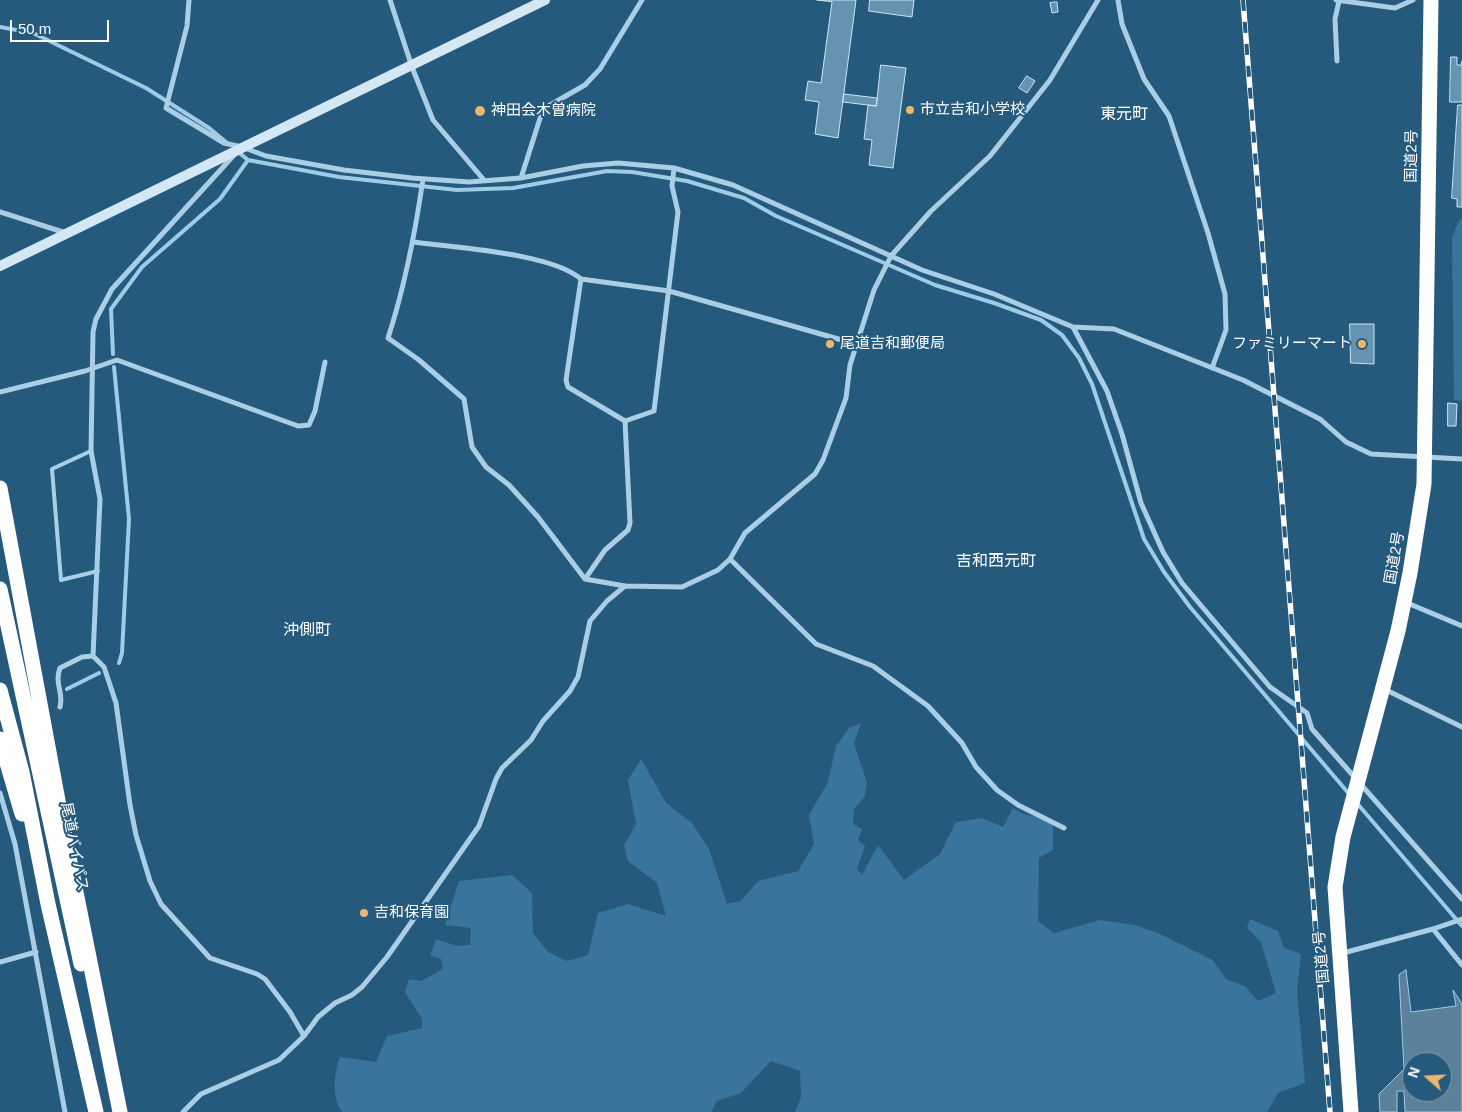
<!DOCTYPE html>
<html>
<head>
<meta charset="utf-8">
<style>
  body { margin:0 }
  #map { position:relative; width:1462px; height:1112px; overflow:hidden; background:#255a7d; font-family:Helvetica,sans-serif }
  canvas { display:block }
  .north { position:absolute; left:1402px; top:1052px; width:50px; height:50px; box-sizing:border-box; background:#255a7d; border:1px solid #7c9cb1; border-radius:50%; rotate:289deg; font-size:14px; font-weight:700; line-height:20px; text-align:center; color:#fff }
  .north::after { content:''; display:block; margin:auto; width:18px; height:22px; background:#efb56e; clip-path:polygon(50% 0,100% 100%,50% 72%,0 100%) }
  .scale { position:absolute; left:10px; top:20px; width:99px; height:22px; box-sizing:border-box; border:2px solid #fff; border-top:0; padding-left:6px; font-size:15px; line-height:18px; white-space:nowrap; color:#fff; -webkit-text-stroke:4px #255a7d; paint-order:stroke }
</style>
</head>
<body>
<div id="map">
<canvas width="1462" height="1112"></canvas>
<div class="north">N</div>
<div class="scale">50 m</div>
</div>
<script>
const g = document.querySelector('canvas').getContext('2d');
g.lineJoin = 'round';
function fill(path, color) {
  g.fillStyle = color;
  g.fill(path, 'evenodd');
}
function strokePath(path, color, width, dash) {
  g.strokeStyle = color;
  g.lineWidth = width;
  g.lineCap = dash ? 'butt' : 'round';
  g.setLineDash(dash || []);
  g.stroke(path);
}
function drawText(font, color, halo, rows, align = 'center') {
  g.font = font + ' Helvetica,"Noto Sans JP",sans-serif';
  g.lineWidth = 4;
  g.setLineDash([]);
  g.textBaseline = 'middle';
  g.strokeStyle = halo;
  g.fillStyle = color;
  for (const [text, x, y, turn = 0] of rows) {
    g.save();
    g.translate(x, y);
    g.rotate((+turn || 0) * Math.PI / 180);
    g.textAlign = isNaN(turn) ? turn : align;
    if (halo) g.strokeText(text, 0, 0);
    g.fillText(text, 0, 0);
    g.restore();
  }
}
fill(new Path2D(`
  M1462,218v183l-8,-1 -2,-162 6,-16z
  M861,723l-7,20 13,40 -2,13 -11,13 -1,15 9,5 -4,11 7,6 -8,23 5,6 16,-30 26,35 36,-26 16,-32 26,-4 21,9 10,-19 10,6 30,7v29l-14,8 -1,63 16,12 46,-13 35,5 25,9 53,26 13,19 19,7 13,15 18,-8 -15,-51 -14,-14 3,-9 28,12 6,17 17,6 -4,36 8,93 -27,10 -11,19h-472l6,-15 -1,-26 -29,-10 -30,32 -24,8 -6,11h-369c-11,-17 -8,-38 -2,-55l36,5 11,-26 35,-8v-9l-17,-27 4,-13 12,2 22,-12 -2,-10 -11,-4 6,-16 21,7 13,-1 1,-17 -26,-3 14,-44 53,-6 20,18 1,40 15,19 19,9 21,-6 10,-42 30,-9 38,12 -9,-33 -29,-22 -4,-16 12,-21 -8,-44 13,-21 25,44 26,20 17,26 18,55 14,-3 17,-20 40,-10 16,-27 -5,-29 19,-33 8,-36 13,-18z`), '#38749b');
const water = new Path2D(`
  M1406,970l5,42 45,-6 -3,-16 9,14v108h-57l-1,-21h-7v21h-17l-1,-18 25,-25 -5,-94zM1412,1062h30v30h-30z`);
fill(water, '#5b829a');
strokePath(water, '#9ecbe6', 1);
strokePath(new Path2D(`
  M0,27l33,6 113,55 63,40 17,14
  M237,151l11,9 91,17 118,13 56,-2 94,-17 25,1 55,9 57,17 32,18 159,69 59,18 47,17 21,15 17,23 13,26 52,155 20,33 26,35 160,188
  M113,354l-2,-45 31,-42 78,-68 28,-39
  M114,367l15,152 -7,134 -3,10
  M67,689l32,-16
  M1356,802l106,124`), '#9ecbe6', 4);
const building = new Path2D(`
  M817,0h39l-18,138 -23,-4 4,-32 -14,-2 3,-19 13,2 11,-81z
  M870,0h44l-2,17 -43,-6z
  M1057,2l1,10 -6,1 -2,-10z
  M1451,57h6v8h4l1,-4v41h-12z
  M881,65l25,3 -13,100 -24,-3 3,-25 -8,-1 4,-34 8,1z
  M1027,76l8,5 -8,12 -8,-5z
  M844,94l33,4 -1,8 -33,-4z
  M1458,105h4v102h-5v-8l-5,-1z
  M1350,324h24v40l-23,-1z
  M1448,403l9,1 -1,22h-8z`);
fill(building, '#6594b2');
strokePath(building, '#cde5f4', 1);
strokePath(new Path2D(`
  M91,451l-39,18 9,111 37,-9`), '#aacee5', 4);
strokePath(new Path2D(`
  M189,0l-2,26 -21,82 58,35 18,4 24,9 78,14 68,8 57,4 52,-4 62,-12 35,-3 56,5 59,17 189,85 72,24 79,33 41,2 129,51 77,39 26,23 25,12 91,5
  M390,0l22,67 21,53 51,60
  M1118,0l4,24 22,55 25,37 39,117 17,61 1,36 -14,38
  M1336,0l59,8 18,-8
  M1337,61l-2,-42 4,-18
  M235,154l-123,135 -16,30 -3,13 -2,119 9,48 -7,157 11,11 12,36 14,102 6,30 14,46 11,23 49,54 47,16 8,5 25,33 14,24
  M521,178l22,-69 42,-24 15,-16 42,-69
  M423,179c-8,55 -18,107 -35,159l31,22 45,39 8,48 14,20 23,18 29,32 47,62 40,7 57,1 36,-17 12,-11 15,-26 70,-59 8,-14 23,-62 4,-33 24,-75 17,-34 40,-45 59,-55 60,-76 48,-80
  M0,212l66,21
  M414,242c42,6 137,11 167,37l88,12 187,53
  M581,279l-15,101 2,7 57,34 29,-10 24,-199 -6,-26 2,-18
  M1073,327l34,64 15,43 19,69 22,49 19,31 88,104 37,26 5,16 150,170
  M0,392l85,-21 32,-11 181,66 11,-1 6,-14 10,-49
  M730,559l86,85 57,22 55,40 34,37 14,24 21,23 21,15 46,23
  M585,579l20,-29 23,-20 2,-7 -5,-102
  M1405,602l57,24
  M1384,689l78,38
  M60,707c4,-14 -6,-23 0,-39l22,-11 11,-1
  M0,793l15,51 50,268
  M1433,929l29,36
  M1343,953l90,-24 29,-10
  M0,962l36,-10
  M183,1112l18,-18 78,-34 25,-24 14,-19 17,-14 17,-8 10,-8 25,-30 92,-131 17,-47 6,-11 29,-28 12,-19 27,-30 8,-14 12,-56 17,-20 18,-15`), '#aacee5', 5);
strokePath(new Path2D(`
  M0,266l545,-266`), '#d3e7f5', 10);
strokePath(new Path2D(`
  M0,488l62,334 58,290
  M0,589l81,375
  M0,690l22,82 26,132 48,208
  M0,739l22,75
  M1351,1112l-16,-225 8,-50 55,-206 12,-58 14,-89 7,-484`), '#fff', 15);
const rail = new Path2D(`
  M1243,0l87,1112`);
strokePath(rail, '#fff', 5.5);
strokePath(rail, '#255a7d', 4, [11]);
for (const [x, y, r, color] of [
  [910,110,5,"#efb56e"],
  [480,111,6,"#efb56e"],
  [830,344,5,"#efb56e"],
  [1362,344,5,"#efb56e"],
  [364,913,5,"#efb56e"]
]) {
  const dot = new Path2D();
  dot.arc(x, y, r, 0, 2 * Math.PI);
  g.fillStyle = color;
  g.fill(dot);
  strokePath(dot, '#255a7d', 2);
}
drawText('15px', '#fff', '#255a7d', [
  ["市立吉和小学校",920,110],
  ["神田会木曽病院",491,111],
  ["尾道吉和郵便局",840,344],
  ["ファミリーマート",1352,344,"right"],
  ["吉和保育園",374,913]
], 'left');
drawText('15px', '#fff', '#255a7d', [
  ["国道2号",1412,156,-89],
  ["国道2号",1395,558,-80],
  ["尾道バイパス",74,847,79],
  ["国道2号",1322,957,-95]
]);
drawText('16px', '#fff', '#255a7d', [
  ["東元町",1124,115],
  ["吉和西元町",996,562],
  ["沖側町",307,631]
]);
</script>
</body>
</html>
